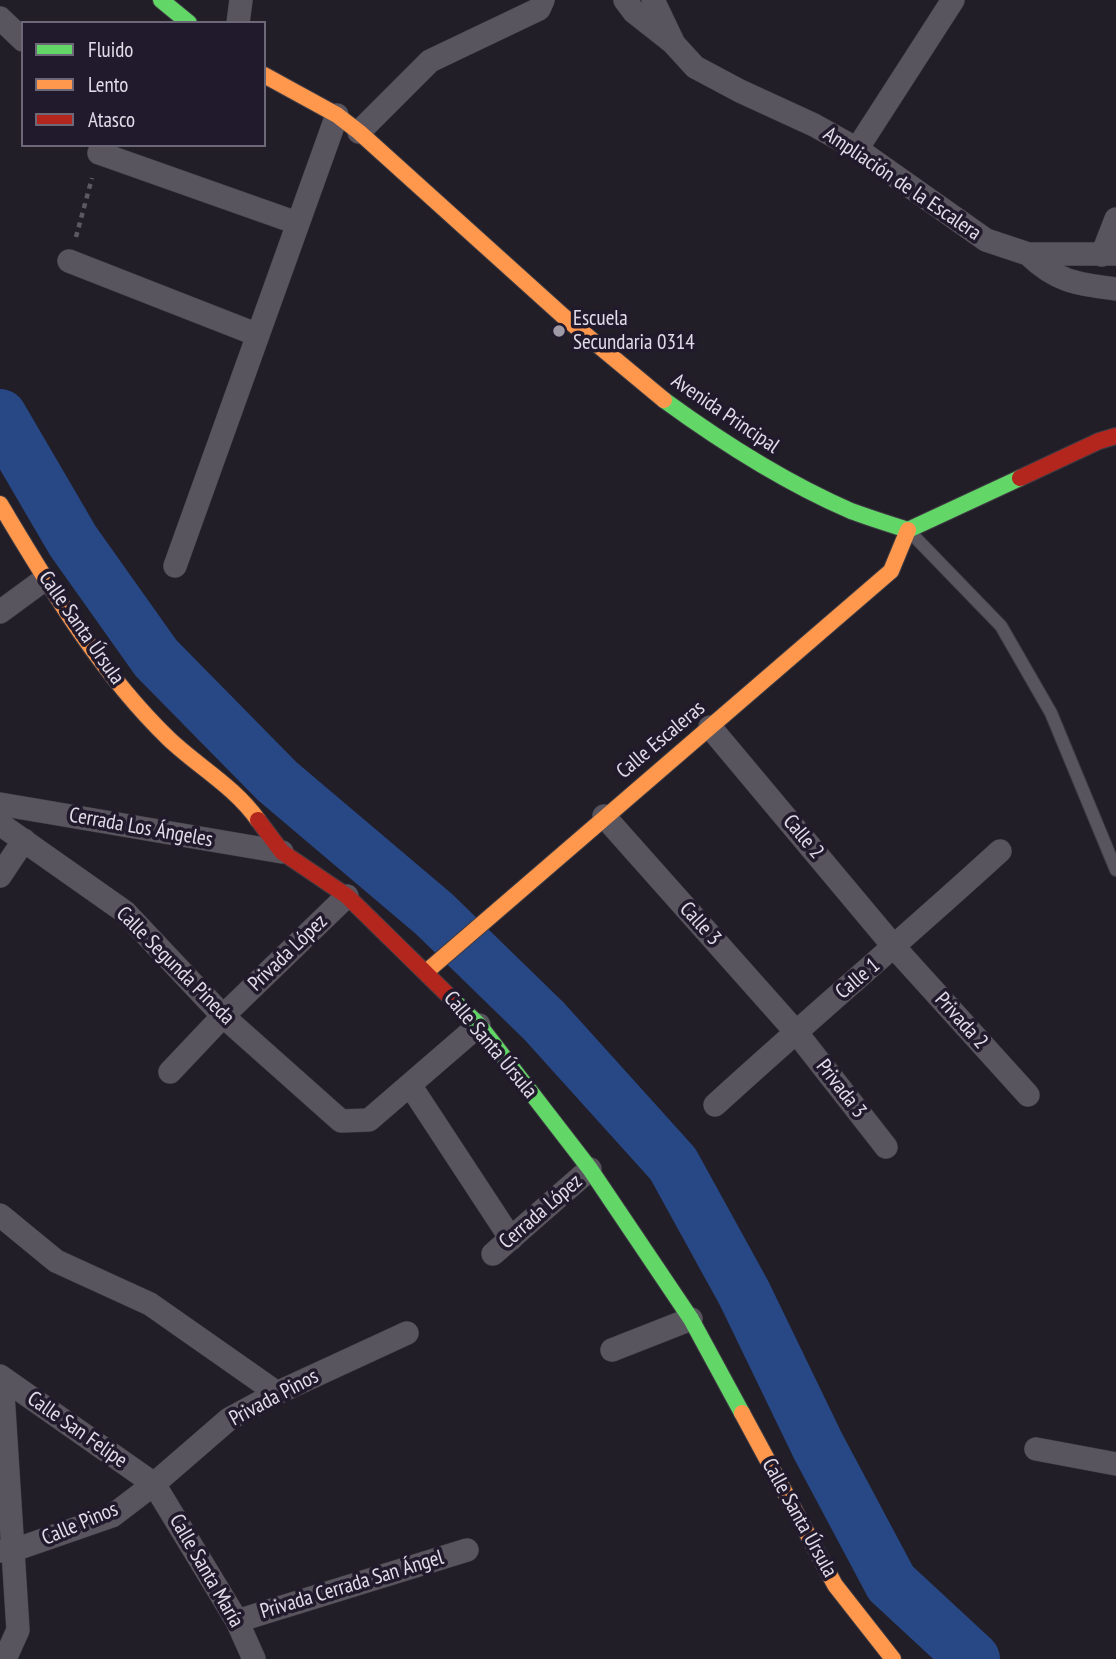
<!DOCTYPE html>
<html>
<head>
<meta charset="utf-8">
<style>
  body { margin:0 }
  #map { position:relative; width:1116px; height:1659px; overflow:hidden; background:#211e28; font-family:"PT Sans Narrow",sans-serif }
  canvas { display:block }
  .legend { position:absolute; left:21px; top:21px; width:245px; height:126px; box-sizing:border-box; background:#201a2c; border:2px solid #6d6877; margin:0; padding:9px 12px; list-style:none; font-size:21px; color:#e0dce8 }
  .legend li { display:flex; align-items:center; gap:14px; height:35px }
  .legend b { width:35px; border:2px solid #6d6877 }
</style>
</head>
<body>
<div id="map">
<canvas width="1116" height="1659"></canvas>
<ul class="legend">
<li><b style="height:9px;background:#63d668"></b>Fluido</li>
<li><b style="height:9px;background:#ff974d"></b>Lento</li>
<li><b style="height:9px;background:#b3261e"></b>Atasco</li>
</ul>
</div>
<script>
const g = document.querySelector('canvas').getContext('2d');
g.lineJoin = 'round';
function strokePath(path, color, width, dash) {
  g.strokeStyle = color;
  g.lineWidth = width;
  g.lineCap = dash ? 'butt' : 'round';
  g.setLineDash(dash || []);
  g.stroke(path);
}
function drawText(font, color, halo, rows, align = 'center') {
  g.font = font + ' "PT Sans Narrow",sans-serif';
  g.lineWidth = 7;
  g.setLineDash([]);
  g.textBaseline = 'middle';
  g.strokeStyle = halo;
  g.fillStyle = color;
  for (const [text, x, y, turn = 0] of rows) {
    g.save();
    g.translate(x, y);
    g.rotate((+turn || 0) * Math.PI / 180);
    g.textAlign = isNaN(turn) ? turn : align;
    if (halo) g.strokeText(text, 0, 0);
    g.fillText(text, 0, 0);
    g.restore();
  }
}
strokePath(new Path2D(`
  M0,416l73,125 83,117 121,123 157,133 110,107 129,143 71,129 74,153 73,137 82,76`), '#284885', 54);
const lane = new Path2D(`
  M909,531l92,95 50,87 65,157`);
const street = new Path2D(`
  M625,0l9,12 38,30
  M653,0l21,44 21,23 45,24 74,34 43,24 129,91 42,14h88
  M0,18l23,22
  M238,23l3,-23
  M359,132l71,-71 109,-52 4,-9
  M857,149l96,-149
  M99,153l198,70
  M1028,254c29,28 49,30 88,35
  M1102,255l14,-36
  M69,261l189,74
  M175,566l162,-451
  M0,612l45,-33
  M710,727l185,221 133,147
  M0,804l282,48
  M604,816l192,216 90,115
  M0,824l125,88 98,104 118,105 28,-1 110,-95
  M0,876l24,-36
  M170,1072l53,-56 124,-120
  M410,1085l101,154
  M715,1105c94,-86 191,-168 285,-254
  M0,1215l56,46 94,43 127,89
  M493,1254l97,-85
  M612,1350l79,-31
  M0,1376l154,108 83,137 17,38
  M2,1378l16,252 -13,29
  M1036,1449l80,15
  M0,1551h11l101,-35 42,-32 75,-65 48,-26 130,-60
  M237,1621l230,-71`);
const fast = new Path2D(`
  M161,0l28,23
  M664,400c59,43 120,82 187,111 19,7 38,13 57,19l112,-52
  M451,998l28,27 111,144 101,150 51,94`);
const slow = new Path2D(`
  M264,75l73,40 22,17 204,184 101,84
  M0,504c50,83 98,166 168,234 29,28 66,48 90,82
  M426,972l465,-401 17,-41
  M742,1413l93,172 58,74`);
const jam = new Path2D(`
  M1020,478l79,-37 17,-5
  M258,820l24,32 65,44 104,102`);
strokePath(lane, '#3e3b43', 14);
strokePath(street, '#3e3b43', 24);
strokePath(fast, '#3e3b43', 18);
strokePath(slow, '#3e3b43', 18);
strokePath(jam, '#3e3b43', 18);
strokePath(new Path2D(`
  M76,237l16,-59`), '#5c5a60', 4.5, [5, 5]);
strokePath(lane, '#58555e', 12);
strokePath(street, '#58555e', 23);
strokePath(fast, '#63d668', 16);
strokePath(slow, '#ff974d', 16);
strokePath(jam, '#b3261e', 16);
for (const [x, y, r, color] of [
  [559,331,7,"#9d9aa5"]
]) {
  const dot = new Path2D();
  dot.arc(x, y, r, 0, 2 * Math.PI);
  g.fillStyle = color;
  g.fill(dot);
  strokePath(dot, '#201a2c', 2.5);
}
drawText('21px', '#e0dce8', '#201a2c', [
  ["Ampliación de la Escalera",902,184,34],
  ["Avenida Principal",725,414,34],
  ["Calle Santa Úrsula",81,628,55],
  ["Calle Escaleras",661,740,-40],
  ["Cerrada Los Ángeles",141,828,10],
  ["Calle 2",803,837,50],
  ["Calle 3",700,924,48],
  ["Privada López",288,953,-44],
  ["Calle Segunda Pineda",175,966,45],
  ["Calle 1",858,979,-40],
  ["Privada 2",961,1021,48],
  ["Calle Santa Úrsula",490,1045,50],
  ["Privada 3",841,1089,52],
  ["Cerrada López",541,1212,-41],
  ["Privada Pinos",274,1398,-28],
  ["Calle San Felipe",77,1430,35],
  ["Calle Santa Úrsula",799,1518,61],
  ["Calle Pinos",80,1524,-23],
  ["Calle Santa María",206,1571,60],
  ["Privada Cerrada San Ángel",352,1585,-17]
]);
drawText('21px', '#e0dce8', '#201a2c', [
  ["Escuela",573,319],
  ["Secundaria 0314",573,343]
], 'left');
</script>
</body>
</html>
